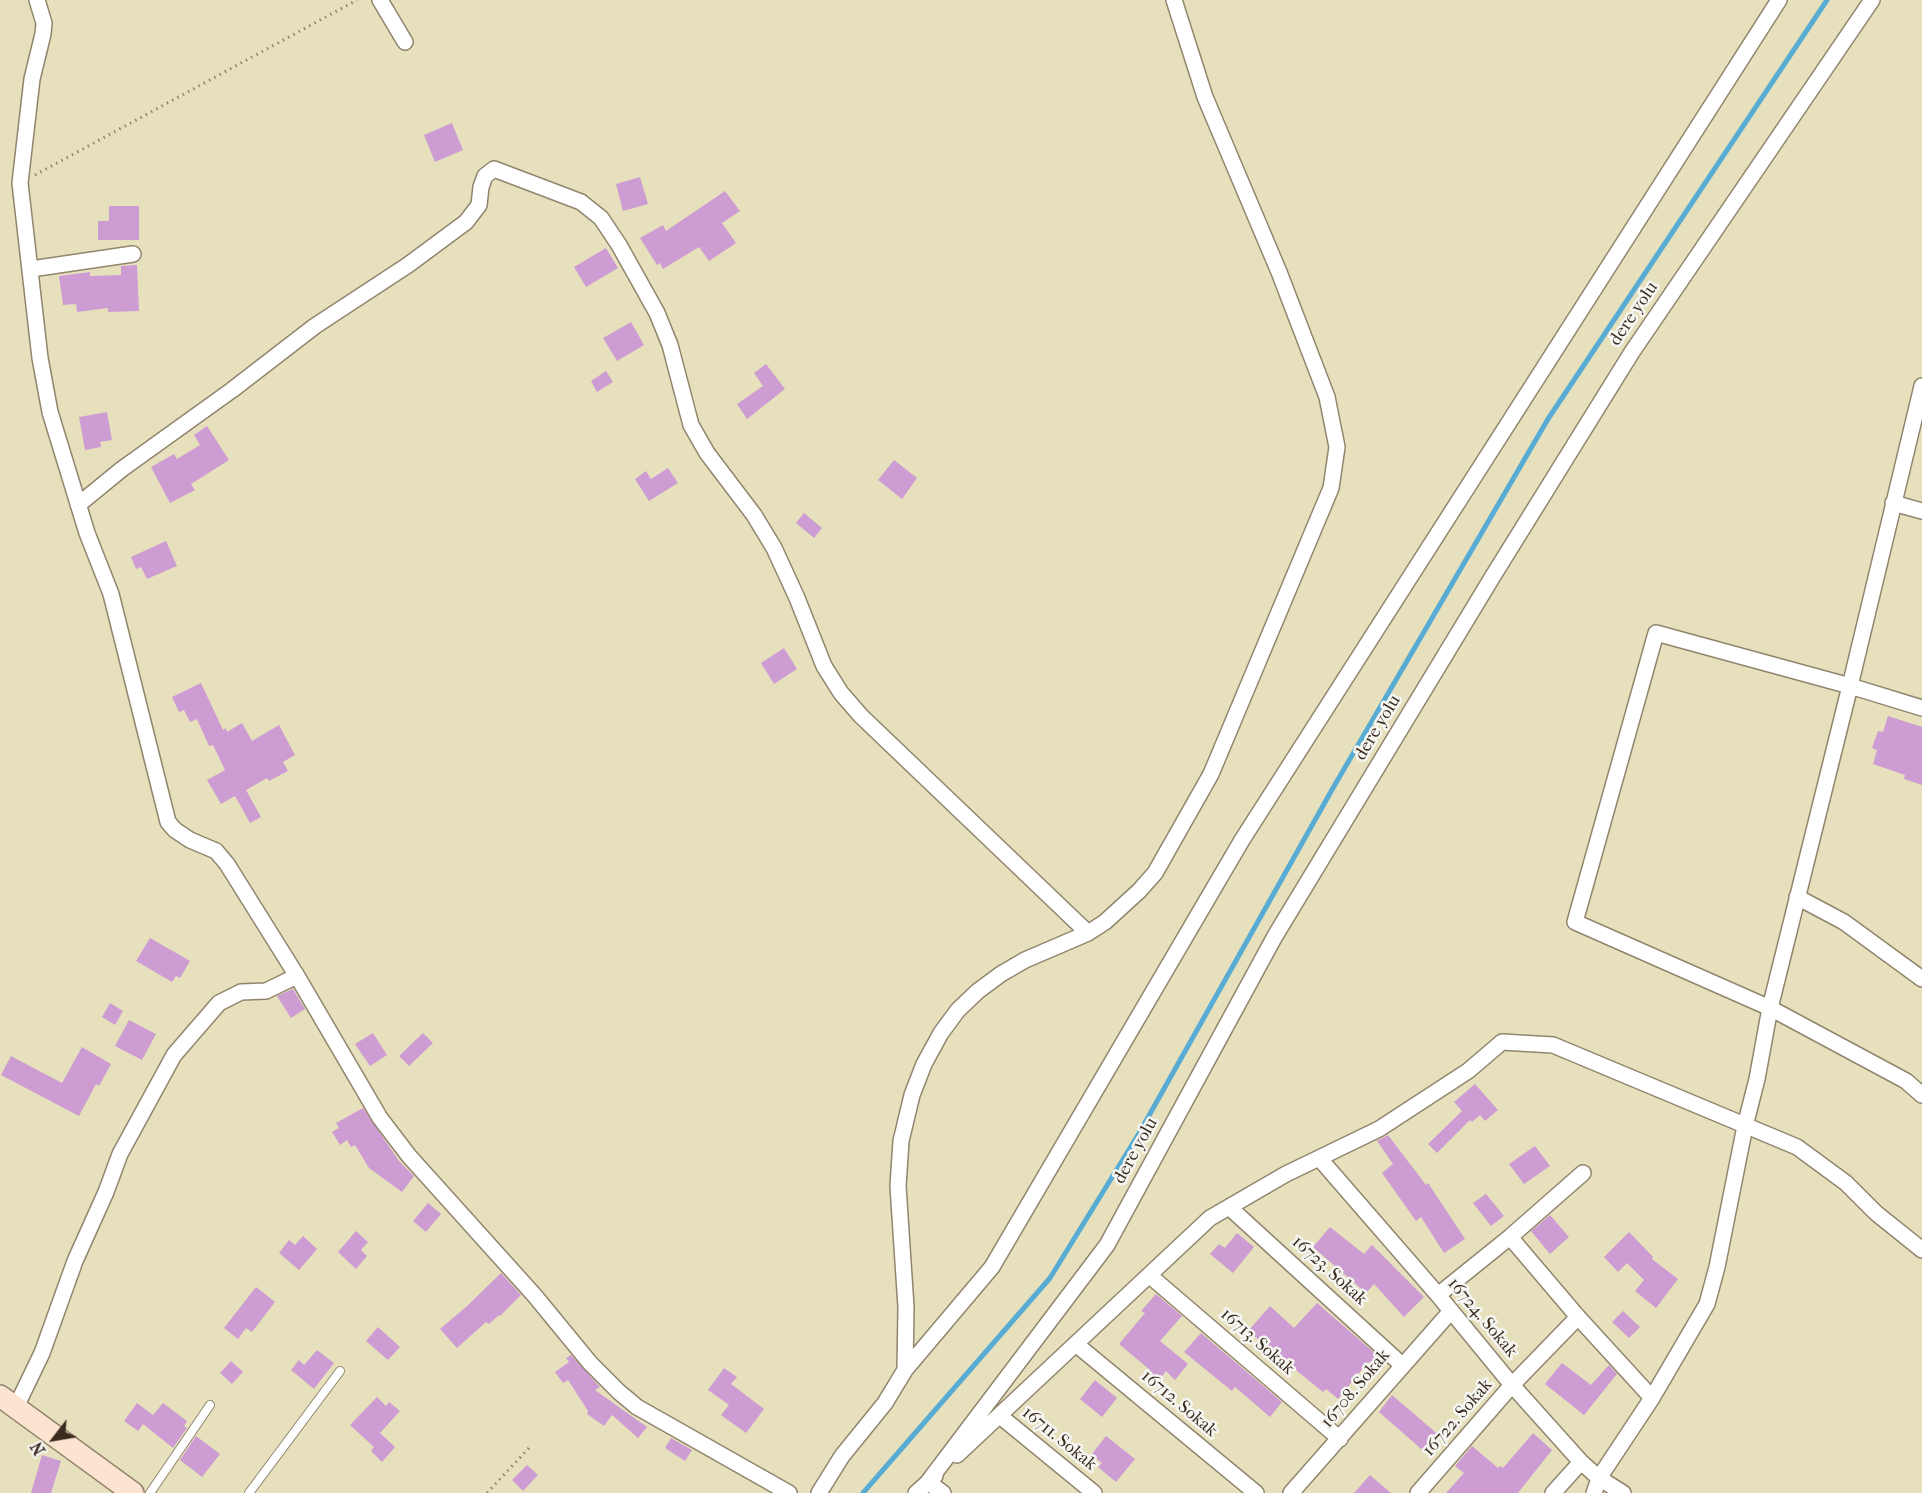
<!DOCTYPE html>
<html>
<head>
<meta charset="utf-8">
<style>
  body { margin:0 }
  #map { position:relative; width:1922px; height:1493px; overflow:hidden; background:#e7e0bd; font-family:"IM FELL French Canon",serif }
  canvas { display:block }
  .north { position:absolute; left:24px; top:1409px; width:60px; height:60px; -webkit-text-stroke:4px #f6f6f2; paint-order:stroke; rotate:239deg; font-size:16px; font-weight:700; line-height:24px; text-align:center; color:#3b2a1e }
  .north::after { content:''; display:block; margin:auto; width:21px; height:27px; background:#3b2a1e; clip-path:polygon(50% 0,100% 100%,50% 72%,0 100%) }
</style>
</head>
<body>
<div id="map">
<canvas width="1922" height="1493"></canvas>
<div class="north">N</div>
</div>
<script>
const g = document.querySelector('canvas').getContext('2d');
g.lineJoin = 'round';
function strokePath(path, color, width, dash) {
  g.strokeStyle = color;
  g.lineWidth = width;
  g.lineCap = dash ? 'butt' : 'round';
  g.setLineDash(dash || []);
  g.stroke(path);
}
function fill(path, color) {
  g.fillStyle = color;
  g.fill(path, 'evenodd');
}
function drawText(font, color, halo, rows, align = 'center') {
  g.font = font + ' "IM FELL French Canon",serif';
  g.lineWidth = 5;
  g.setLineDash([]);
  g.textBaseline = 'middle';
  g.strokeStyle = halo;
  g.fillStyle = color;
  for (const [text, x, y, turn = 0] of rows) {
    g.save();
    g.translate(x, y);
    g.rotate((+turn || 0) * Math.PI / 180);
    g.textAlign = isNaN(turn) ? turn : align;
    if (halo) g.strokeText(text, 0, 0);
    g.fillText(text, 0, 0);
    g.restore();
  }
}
strokePath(new Path2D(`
  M863,1493l187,-215 88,-143 195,-347 215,-369 279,-419`), '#58acd4', 5);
fill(new Path2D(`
  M452,123l11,27 -28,12 -11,-27z
  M640,177l8,27 -25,7 -7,-27z
  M725,191l15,20 -18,12 14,20 -27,18 -10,-14 -36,22 -3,-6 -3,2 -17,-27 23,-13 3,6z
  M109,206h30v34h-41v-19h11z
  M606,248l12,20 -32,19 -12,-20z
  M137,265l2,46 -31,1v-4l-31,4 -1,-8 -13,1 -4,-29 31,-4v4l31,-1v-9z
  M631,322l13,23 -27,16 -14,-23z
  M766,364l19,25 -38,30 -10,-15 26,-18 -9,-13z
  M606,371l7,11 -16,10 -6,-11z
  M107,412l5,28 -12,2 1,5 -16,3 -6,-33z
  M207,426l22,34 -38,24 4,6 -25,13 -19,-36 23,-13 3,5 23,-14 -6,-10z
  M894,460l23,18 -15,21 -24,-19z
  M668,468l10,15 -29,18 -14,-22 11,-8 5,8z
  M804,513l18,15 -8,10 -18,-15z
  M166,541l11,25 -30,13 -6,-12 -5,2 -5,-12z
  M784,648l13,21 -23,15 -13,-21z
  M201,683l22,47 3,-2 1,4 15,-9 10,18 27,-16 16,30 -12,7 5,9 -19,10 -2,-3 -21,12 15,27 -11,6 -15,-27 -14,8 -14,-24 18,-10 -12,-25 -4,1 -12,-27 -7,3 -6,-12 -5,2 -7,-15z
  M1888,716l34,11v58l-18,-6 1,-4 -32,-11 4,-14 -5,-2 6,-17 5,1z
  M150,938l40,23 -10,17 -4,-2 -4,6 -36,-21z
  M293,989l12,20 -14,9 -14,-22z
  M110,1003l13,8 -8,14 -13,-8z
  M129,1020l27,14 -14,26 -27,-14z
  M373,1033l14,22 -17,11 -15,-22z
  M423,1033l10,10 -24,23 -10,-10z
  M82,1047l29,17 -12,22 -3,-2 -17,32 -78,-41 10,-19 51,27z
  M1475,1084l23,26 -13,11 -5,-6 -8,7 -2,-2 -33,33 -9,-9 34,-33 -8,-9z
  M363,1108l36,53 15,15 -12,16 -33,-24 -14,-23 -4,2 -4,-7 -7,5 -8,-13 7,-4 -3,-5z
  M1388,1135l38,50 2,-2 37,56 -21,14 -23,-36 -5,4 -34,-48 11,-9 -16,-23z
  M1535,1146l15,20 -26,18 -15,-20z
  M1486,1194l18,22 -13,10 -18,-23z
  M428,1203l13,11 -15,18 -13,-11z
  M1550,1215l19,22 -19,17 -19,-23z
  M1330,1227l34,27 8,-9 52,52 -20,20 -30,-33 -8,9 -53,-46z
  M356,1231l12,11 -7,8 6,6 -11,13 -18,-17z
  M1629,1232l24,25 -1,2 26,20 -22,29 -21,-17 9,-11 -17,-17 -9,9 -14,-15z
  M1237,1233l17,14 -21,26 -23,-19 9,-10 6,4z
  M303,1236l14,13 -18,21 -20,-17 10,-13 6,5z
  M501,1273l20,22 -21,21 -1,-1 -10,9 -3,-2 -29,26 -17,-19 26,-22z
  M256,1287l19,15 -23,30 -6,-4 -8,11 -14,-11z
  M1156,1294l26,22 -22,25 28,23 -13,16 -9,-9 -8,10 -10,-9 2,-2 -31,-26 26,-31 -4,-2z
  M1317,1303l60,52 -7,8 -2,-1 -30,37 -12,-10 -3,3 -75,-61 22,-25 24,22z
  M1623,1311l17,16 -11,11 -17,-16z
  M378,1327l22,20 -12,13 -22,-19z
  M1201,1333l81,69 -12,15 -35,-30 -3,4 -48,-39z
  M317,1350l17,13 -20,26 -23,-19 8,-10 5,5z
  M571,1355l29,32 -5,3 52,37 -9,11 -26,-23 -8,11 -17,-12 1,-3 -20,-31 -5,3 -8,-11 14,-10 -3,-4z
  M231,1361l12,11 -11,12 -12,-11z
  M1562,1363l29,22 18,-20 8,9 -33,41 -39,-31z
  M724,1368l13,9 -6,7 33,25 -18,24 -25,-18 8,-10 -21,-15z
  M1095,1380l22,18 -15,19 -22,-18z
  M1392,1395l49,42 -14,17 -48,-42z
  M377,1397l9,9 3,-4 11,9 -20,22 15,14 -13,15 -11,-11 3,-4 -24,-22z
  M137,1403l16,12 10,-12 24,18 -3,5 3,2 -14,20 -30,-24 -5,7 -14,-10z
  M1533,1433l19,17 -34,43h-72l18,-20 -9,-7 17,-20 26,22 2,-2 3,2z
  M196,1436l24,18 -18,23 -22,-17z
  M1106,1436l29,23 -19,23 -18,-15 4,-4 -11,-8z
  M671,1438l21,12 -7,11 -20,-13z
  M42,1455l19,6 -10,32h-20z
  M527,1465l11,10 -15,16 -11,-11z
  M1370,1475l21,18h-37z`), '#cd9cd3');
const service = new Path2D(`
  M150,1493l60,-88
  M249,1493l91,-122`);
const minor = new Path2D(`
  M37,0l7,23 -1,11 -11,45 -12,104 20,175 10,54 37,121 24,61 57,228 7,8 15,10 26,11 11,13 70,112 83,142 29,38 126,140 55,67 29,29 18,15 152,86
  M380,0l25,42
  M31,269l102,-15
  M1922,386l-72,300 -194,-53 -81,289 195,86 136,73 16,14
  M1893,503l29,8
  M78,505l44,-36 110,-79 83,-64 93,-61 58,-43 13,-17 2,-18 4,-11 9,-7 87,33 20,16 18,27 38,68 13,32 21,80 16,28 47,62 20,33 23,50 27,68 17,27 20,23 227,217
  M1797,897l47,25 78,57
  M1320,1159l118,136 74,90 69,77 18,16 24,15
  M1229,1207l173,158
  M1510,1237l68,80 74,81
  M1149,1275l191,164
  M1438,1295l72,-58 73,-64
  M1077,1345l179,148
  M905,1370l87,-103 250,-427 537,-840
  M16,1407l26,-54 33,-92 31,-69 14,-38 54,-99 45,-52 22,-11 25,-1 31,-15
  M1000,1416l94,77
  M957,1455l253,-237 76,-44 93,-45 89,-58 34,-29 51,3 244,102 49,36 30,30 46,37
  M819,1493l23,-37 43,-53 20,-33 1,-63 -8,-121 3,-45 11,-46 12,-31 17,-31 17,-23 20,-19 23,-17 24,-14 63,-27 17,-11 34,-31 16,-18 56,-99 120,-286 6,-41 -10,-50 -48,-125 -74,-175 -31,-97
  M916,1493l19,-17
  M943,1493l-15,-11 179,-237 168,-309 218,-360 139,-224 240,-352
  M1291,1493l160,-182
  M1418,1493l94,-108 66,-68
  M1553,1493l28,-31
  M1594,1493l5,-15 53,-80 55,-94 10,-37 28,-141 12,-47 13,-71 80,-322 72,22`);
const secondary = new Path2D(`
  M0,1396l133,97`);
strokePath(service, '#91856e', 10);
strokePath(minor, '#91856e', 18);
strokePath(secondary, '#91856e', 24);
strokePath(new Path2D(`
  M35,175l322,-175
  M487,1493l42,-45`), '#91856e', 3, [1.5, 4.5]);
strokePath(service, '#fff', 8);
strokePath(minor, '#fff', 15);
strokePath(secondary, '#fde4d0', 21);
drawText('18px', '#3b2a1e', '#f6f6f2', [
  ["dere yolu",1634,314,-56],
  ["dere yolu",1378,728,-59],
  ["dere yolu",1136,1151,-61],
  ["16723. Sokak",1329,1271,42],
  ["16724. Sokak",1482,1318,50],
  ["16713. Sokak",1257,1342,41],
  ["16708. Sokak",1356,1389,-50],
  ["16712. Sokak",1179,1404,40],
  ["16722. Sokak",1458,1418,-49],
  ["16711. Sokak",1059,1439,39]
]);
</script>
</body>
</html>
